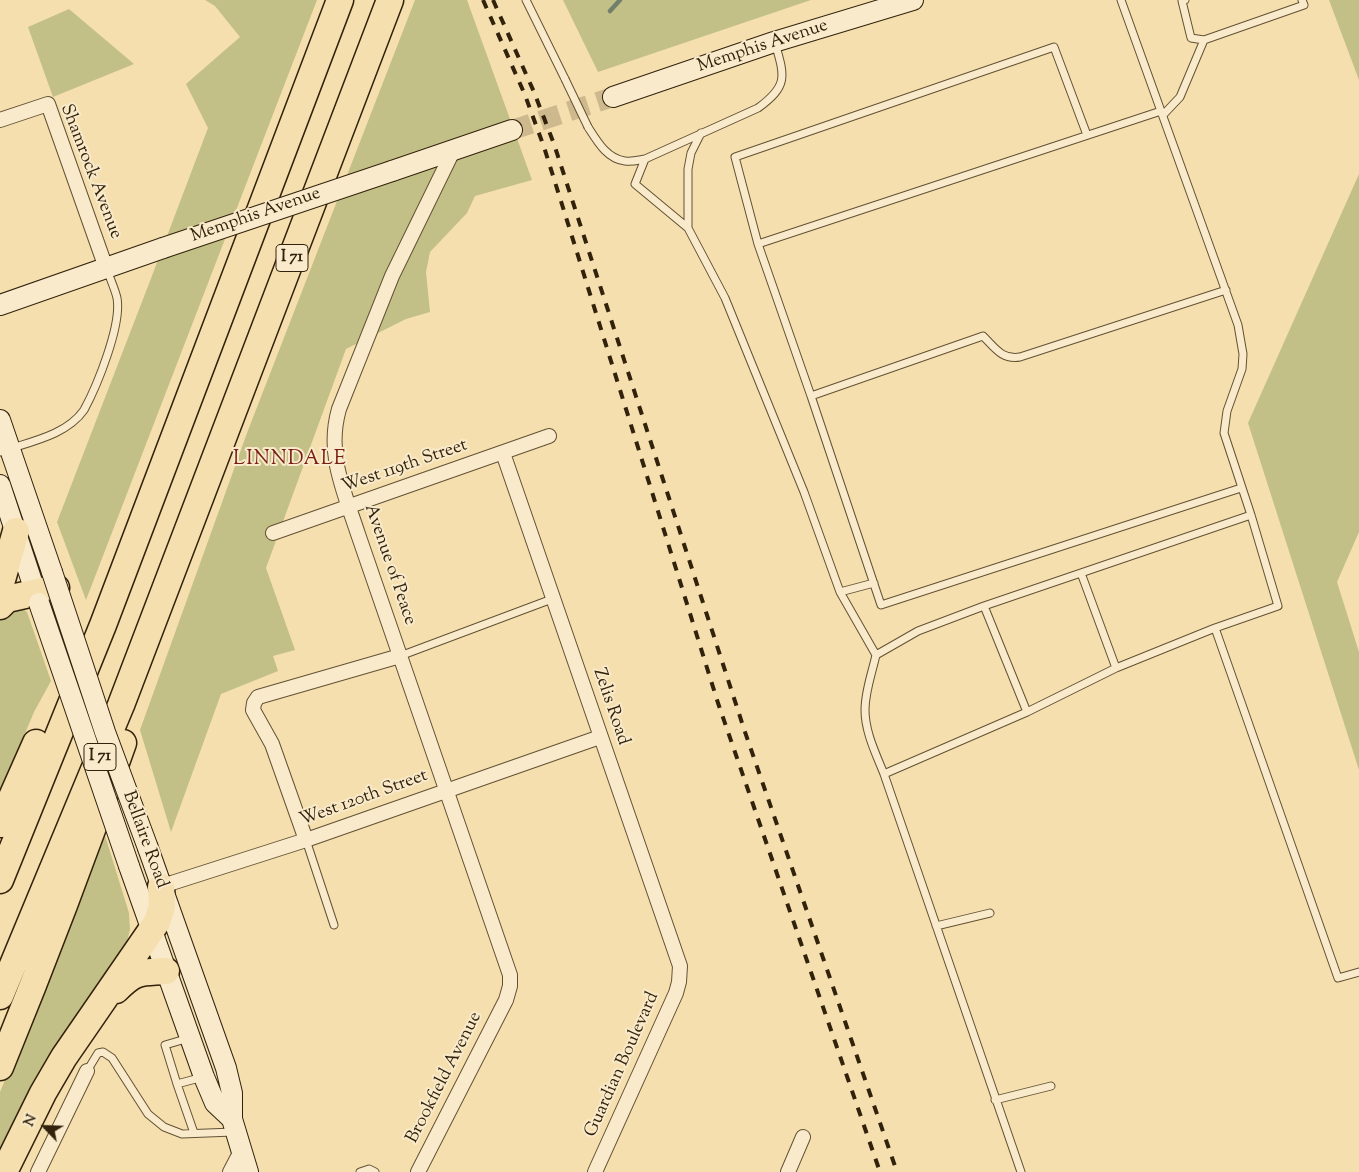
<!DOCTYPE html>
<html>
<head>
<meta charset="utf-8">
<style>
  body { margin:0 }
  #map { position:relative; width:1359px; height:1172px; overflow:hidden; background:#f5dfae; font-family:"Sorts Mill Goudy",serif }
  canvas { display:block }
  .north { position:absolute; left:20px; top:1102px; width:50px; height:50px; -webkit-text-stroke:4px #f8eaca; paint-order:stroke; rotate:294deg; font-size:14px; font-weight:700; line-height:20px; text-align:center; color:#32220c }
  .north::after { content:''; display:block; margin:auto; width:18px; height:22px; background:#32220c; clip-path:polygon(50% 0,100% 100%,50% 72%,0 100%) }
</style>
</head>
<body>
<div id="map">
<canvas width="1359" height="1172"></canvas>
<div class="north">N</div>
</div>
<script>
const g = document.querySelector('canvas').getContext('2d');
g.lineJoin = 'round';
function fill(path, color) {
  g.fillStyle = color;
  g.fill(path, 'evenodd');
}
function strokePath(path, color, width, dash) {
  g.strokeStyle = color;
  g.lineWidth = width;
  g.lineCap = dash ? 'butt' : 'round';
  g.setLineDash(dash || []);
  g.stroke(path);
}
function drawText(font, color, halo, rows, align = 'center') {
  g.font = font + ' "Sorts Mill Goudy",serif';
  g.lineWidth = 4;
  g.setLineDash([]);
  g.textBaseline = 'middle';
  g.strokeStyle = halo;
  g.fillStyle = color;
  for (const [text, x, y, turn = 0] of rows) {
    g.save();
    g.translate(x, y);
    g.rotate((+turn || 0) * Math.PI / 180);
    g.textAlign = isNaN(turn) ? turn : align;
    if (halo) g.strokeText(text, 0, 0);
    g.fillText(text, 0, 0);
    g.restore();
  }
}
fill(new Path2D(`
  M205,0h112l-231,600 -29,-78 93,-241 58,-153 -22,-44 54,-47 -25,-31z
  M415,0h52l65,180 -57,16 -8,17 -37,39 -4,20 4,40 -24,7 -60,30 -80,219 29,82 -22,6 5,15 -57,23 -50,138 -31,-102 107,-297z
  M563,0h248l-213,72z
  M1329,0h30v80z
  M69,9l65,55 -81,33 -25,-70z
  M1359,174v358l-22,50 22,70v118l-111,-347z
  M20,606l7,6 24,69 -17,31 -34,81v-175z
  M103,829l26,84 1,17 -3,11 -127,218v-67l62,-152z`), '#c2c086');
strokePath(new Path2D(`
  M610,11l10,-11`), '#727f6b', 4.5);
strokePath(new Path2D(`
  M512,130l101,-33`), '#ceb98e', 20, [20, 10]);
const lane = new Path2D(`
  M526,0l39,79
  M1185,0l-3,1 9,37 13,2 100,-35 -2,-5
  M1163,115l17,-18 24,-57
  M588,127c9,14 19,32 37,34 7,1 14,-1 20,-2l113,-51c30,-22 27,-31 17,-65
  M645,159l-10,25 53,44 37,70 79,194 36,100 34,-9
  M688,228v-59l3,-16 10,-20
  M758,244l403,-133
  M1226,290l-206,67c-18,3 -25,-9 -37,-21l-172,60 70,209 360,-117
  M811,396l-53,-152 -23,-87 319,-110 33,88
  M0,452c28,-10 66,-16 84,-42 13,-24 38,-85 33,-112 -2,-9 -7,-19 -10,-29
  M1081,573l35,95 99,-40 63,-22 -27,-91
  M840,592l36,63 42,-24 66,-25 267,-91 -27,-82 3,-22 15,-42 1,-15 -5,-29 -117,-325
  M984,606l43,106 89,-44
  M1215,628l123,350 21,-6
  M876,655c-4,18 -11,36 -11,55 0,22 11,44 19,64l143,-62
  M400,656l152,-57
  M884,774l137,398
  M306,840l28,85
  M936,926l54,-13
  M87,1071l11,-18 5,-1 9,6 36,56 16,13 18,7 51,-2
  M177,1084l-12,-39 24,-7
  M995,1100l56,-14
  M194,1133l-17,-49 26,-7
  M360,1172l9,-3 6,3`);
const street = new Path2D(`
  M0,120l48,-16 58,164
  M503,453l177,513 -1,16 -3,11 -81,179
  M273,533l276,-97
  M306,840l-34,-96 -19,-34 1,-7 4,-6 142,-41
  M156,888l150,-48 294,-103
  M38,1172l49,-101
  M230,1172l11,-21
  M418,1172l88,-172 4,-14v-11l-152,-441c-14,-43 -32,-80 -19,-125l53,-133 62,-127
  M788,1172l15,-35`);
const secondary = new Path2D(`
  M613,97l161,-55 139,-42
  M392,171l120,-41
  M0,305l163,-57
  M0,420l52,152
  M0,485l39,118
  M148,848l78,220 6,25v26l16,53
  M129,866l75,211 11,26 17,16`);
const highway = new Path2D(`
  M0,587l16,-56
  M0,606l7,-7 49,-11
  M0,824l36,-81
  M0,880l103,-255 237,-625
  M116,990c20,-20 23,-17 50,-19
  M0,996l121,-291 269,-705
  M0,1067c44,-107 85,-215 123,-324
  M4,1172l39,-79 21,-36 93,-135 5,-16 -1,-19`);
strokePath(lane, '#635134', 9);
strokePath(street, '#635134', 16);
strokePath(secondary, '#32220c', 22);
strokePath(highway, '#32220c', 29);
strokePath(lane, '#f8eaca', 7);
strokePath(street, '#f8eaca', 14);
strokePath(secondary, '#f8eaca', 20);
strokePath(highway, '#f5dfae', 26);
strokePath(new Path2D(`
  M483,0l42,95 19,52 174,556 162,469
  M493,0l41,92 20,52 191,588 152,440`), '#32220c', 4, [9, 9]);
const laneBridge = new Path2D(`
  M565,79l23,48`);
const secondaryBridge = new Path2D(`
  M163,248l229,-77
  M52,572l53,160 43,116
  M39,603l90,263`);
strokePath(laneBridge, '#635134', 9, []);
strokePath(secondaryBridge, '#32220c', 22, []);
strokePath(laneBridge, '#f8eaca', 7);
strokePath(secondaryBridge, '#f8eaca', 20);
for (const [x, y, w] of [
  [292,258,32],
  [100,757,32]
]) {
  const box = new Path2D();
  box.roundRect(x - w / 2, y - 13.5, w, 27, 4);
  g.fillStyle = '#f8eaca';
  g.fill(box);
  strokePath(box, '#32220c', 1);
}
drawText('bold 16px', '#32220c', null, [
  ["I 71",292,258],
  ["I 71",100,757]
]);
drawText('18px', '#32220c', '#f8eaca', [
  ["Memphis Avenue",763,47,-18],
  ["Shamrock Avenue",90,172,69],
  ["Memphis Avenue",256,216,-19],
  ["West 119th Street",405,467,-19],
  ["Avenue of Peace",389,565,71],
  ["Zelis Road",610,707,71],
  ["West 120th Street",364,799,-20],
  ["Bellaire Road",144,840,70],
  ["Guardian Boulevard",623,1065,-66],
  ["Brookfield Avenue",445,1078,-63]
]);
g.letterSpacing = '1px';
drawText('20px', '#7a1f14', '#f8eaca', [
  ["LINNDALE",290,461]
]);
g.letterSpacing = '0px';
</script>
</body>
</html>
